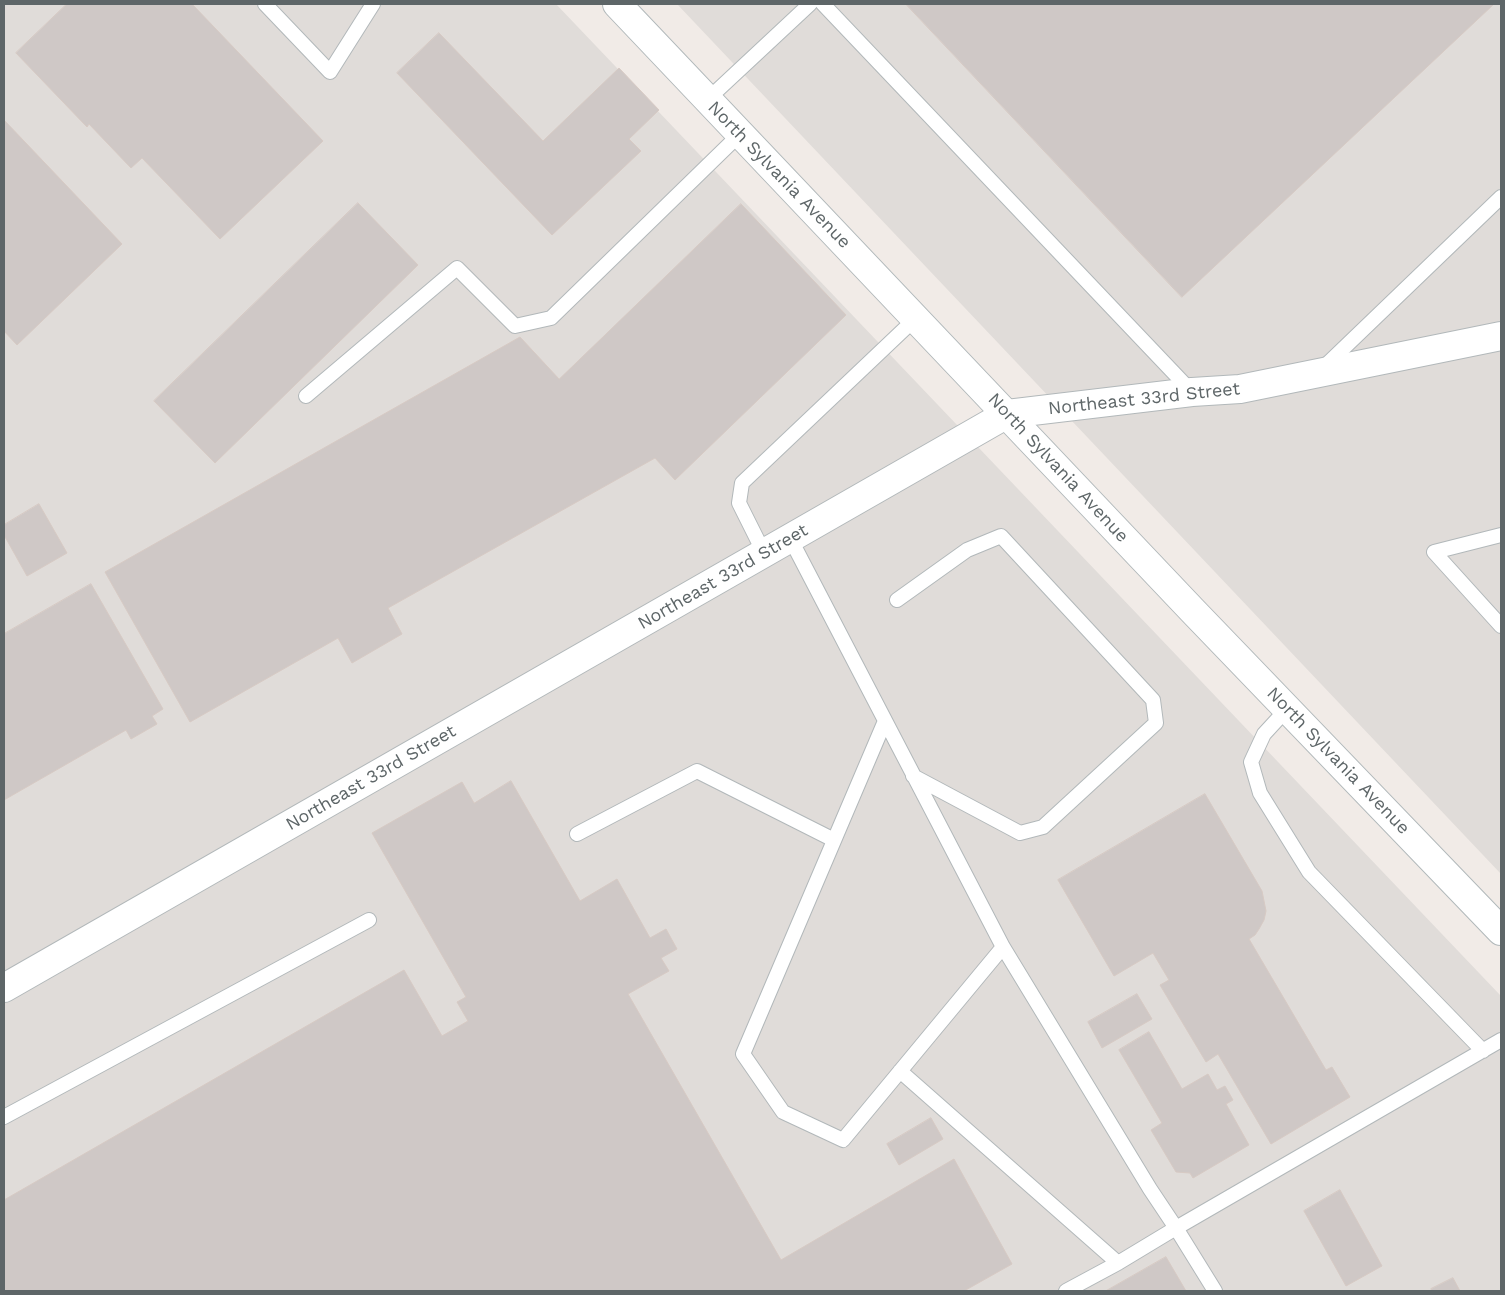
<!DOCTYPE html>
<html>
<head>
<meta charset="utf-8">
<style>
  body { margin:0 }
  #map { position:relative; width:1505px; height:1295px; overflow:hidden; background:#f1ebe7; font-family:"Work Sans",sans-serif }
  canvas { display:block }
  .frame { position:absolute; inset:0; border:5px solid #5e6668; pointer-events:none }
</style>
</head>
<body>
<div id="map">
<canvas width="1505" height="1295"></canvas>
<div class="frame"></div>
</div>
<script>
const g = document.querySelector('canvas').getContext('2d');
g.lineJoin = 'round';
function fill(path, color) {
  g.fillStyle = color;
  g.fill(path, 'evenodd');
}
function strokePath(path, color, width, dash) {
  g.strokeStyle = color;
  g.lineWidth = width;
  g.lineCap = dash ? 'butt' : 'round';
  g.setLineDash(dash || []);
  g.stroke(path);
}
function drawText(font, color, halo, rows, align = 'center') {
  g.font = font + ' "Work Sans",sans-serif';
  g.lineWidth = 4.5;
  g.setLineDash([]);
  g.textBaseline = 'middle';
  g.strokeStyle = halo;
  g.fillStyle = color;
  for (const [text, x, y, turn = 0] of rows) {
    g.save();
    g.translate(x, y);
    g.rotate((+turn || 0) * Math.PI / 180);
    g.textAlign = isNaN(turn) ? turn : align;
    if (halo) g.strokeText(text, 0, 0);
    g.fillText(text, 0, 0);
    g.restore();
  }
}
fill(new Path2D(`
  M4,4h552l945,992v295h-1497z
  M677,4h824v870z`), '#e0dcd9');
const building = new Path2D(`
  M67,4h125l131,137 -103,98 -78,-81 -11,10 -42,-44 -2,3 -71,-74z
  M906,4h588l-312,293z
  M439,33l104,108 76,-73 40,42 -30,29 12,12 -89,84 -155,-162z
  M4,120l118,124 -105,101 -13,-14z
  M358,203l60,62 -203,198 -61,-62z
  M741,204l105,111 -171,165 -20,-22 -267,150 14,26 -50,29 -14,-25 -148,84 -85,-150 415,-235 39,42z
  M39,504l28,49 -40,23 -23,-41v-10z
  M91,584l72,125 -11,7 5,8 -26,15 -5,-9 -122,70v-166z
  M511,781l69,120 37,-22 33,59 16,-9 11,20 -16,9 8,13 -41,23 153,266 173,-101 58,105 -48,27h-960v-91l400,-230 38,66 26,-15 -11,-19 9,-5 -94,-164 90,-51 12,21z
  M1205,794l57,97 4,20 -2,9 -5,9 -4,6 -6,4 77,131 6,-3 18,30 -79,47 -53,-90 -12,8 -46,-77 9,-5 -16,-27 -39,23 -56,-96z
  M1137,994l15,25 -50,29 -14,-26z
  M1149,1032l33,57 26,-15 9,16 8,-4 8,14 -7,4 23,41 -56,33 -3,-5 -14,-1 -25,-42 11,-7 -43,-73z
  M931,1118l12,21 -44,26 -12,-21z
  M1340,1190l42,76 -36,20 -42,-75z
  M1166,1257l20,34h-80z
  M1453,1278l7,13h-28l-1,-2z`);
fill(building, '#cfc8c6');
strokePath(building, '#d7cac4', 1);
const service = new Path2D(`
  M265,4l65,68 43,-68
  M823,4l369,388
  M707,100l103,-96
  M1323,368l178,-171
  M306,396l151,-128 58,58 36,-8 189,-184
  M1501,535l-67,17 67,74
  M790,538l213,409 147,242 26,39 -58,35 -52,28
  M764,553l-25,-50 3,-20 174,-165
  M897,600l70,-50 34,-14 152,164 3,23 -113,104 -23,6 -107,-57
  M1287,709l-23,25 -13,28 9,31 49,79 174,179
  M885,721l-142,333 40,58 60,28 160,-193
  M577,834l120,-63 137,69
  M900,1071l218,192
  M4,1117l365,-197
  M1215,1291l-39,-63 325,-188`);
const minor = new Path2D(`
  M1007,414l185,-22 48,-3 261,-53`);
const tertiary = new Path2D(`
  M4,988l1003,-574`);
const secondary = new Path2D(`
  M617,4l575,606 309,321`);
strokePath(service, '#b2b8ba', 16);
strokePath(minor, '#b2b8ba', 30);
strokePath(tertiary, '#b2b8ba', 30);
strokePath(secondary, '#b1b8ba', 30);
strokePath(service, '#fff', 14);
strokePath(minor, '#fff', 28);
strokePath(tertiary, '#fff', 28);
strokePath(secondary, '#fff', 28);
drawText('18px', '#5e6668', '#fff', [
  ["North Sylvania Avenue",779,175,46],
  ["Northeast 33rd Street",1144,399,-6],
  ["North Sylvania Avenue",1058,468,47],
  ["Northeast 33rd Street",723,577,-30],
  ["North Sylvania Avenue",1338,761,46],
  ["Northeast 33rd Street",371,778,-30]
]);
</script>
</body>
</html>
